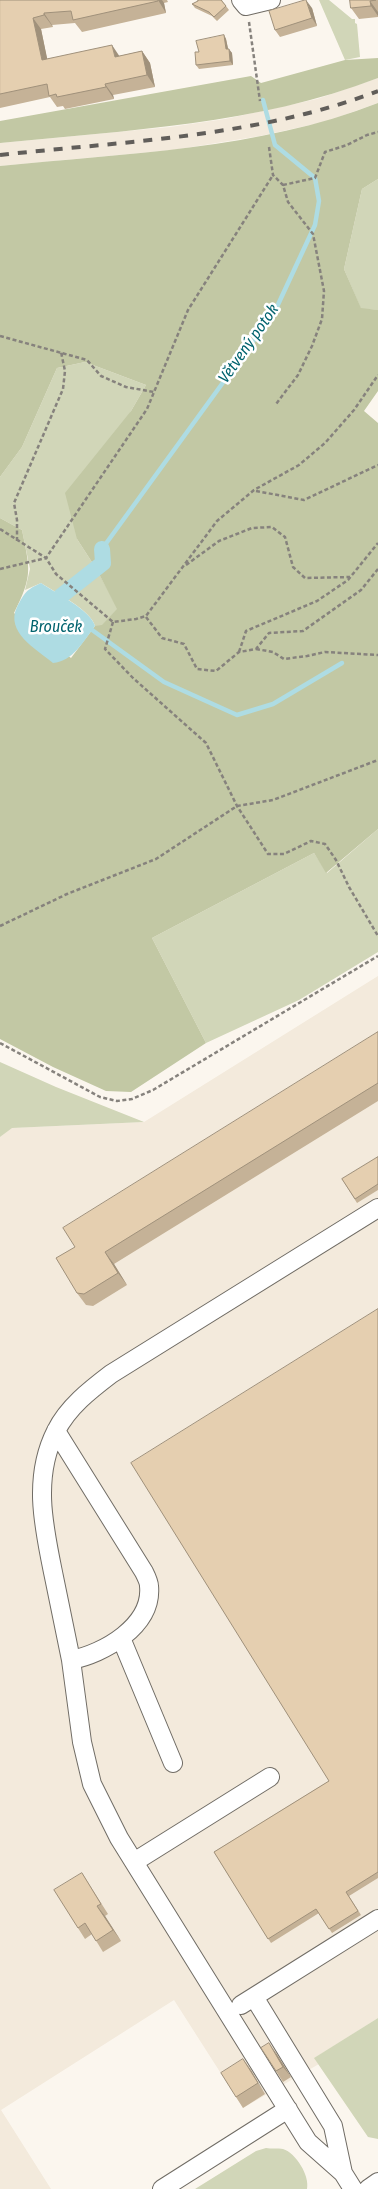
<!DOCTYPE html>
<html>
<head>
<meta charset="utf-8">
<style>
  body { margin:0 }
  canvas { display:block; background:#fbf6ee }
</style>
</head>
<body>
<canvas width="378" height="2189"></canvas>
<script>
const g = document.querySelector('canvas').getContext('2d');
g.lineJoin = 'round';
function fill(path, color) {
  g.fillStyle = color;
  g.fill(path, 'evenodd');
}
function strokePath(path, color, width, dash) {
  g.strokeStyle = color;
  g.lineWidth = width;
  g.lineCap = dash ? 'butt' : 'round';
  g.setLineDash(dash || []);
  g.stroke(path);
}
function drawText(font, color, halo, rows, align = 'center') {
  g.font = font + ' "Fira Sans Condensed",sans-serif';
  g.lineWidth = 5;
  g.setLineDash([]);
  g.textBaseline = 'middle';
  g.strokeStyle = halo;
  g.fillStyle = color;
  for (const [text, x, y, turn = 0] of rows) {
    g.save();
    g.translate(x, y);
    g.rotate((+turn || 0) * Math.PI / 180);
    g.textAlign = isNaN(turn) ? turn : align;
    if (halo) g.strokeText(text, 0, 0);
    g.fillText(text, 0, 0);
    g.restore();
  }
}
fill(new Path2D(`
  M378,78v25l-54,19 -64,14 -87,14 -173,16v-23l170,-16 55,-8 92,-20z
  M378,976v1042l-63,40 4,6 -76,44 -69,-108 -173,110 50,79h-51v-1052l11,-9 133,-6z`), '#f3eadc');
fill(new Path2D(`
  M319,0h10l23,19h3v4l2,1 3,33 -15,3z
  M378,179v131l-17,-1 -17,-40 18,-80z
  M85,362l61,23 -15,26 -54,128 20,31 21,39 -16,17h-7c-4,-16 -39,-33 -54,-43l-16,7 5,-21 -8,-39 -22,-12v-41l22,-30 35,-79z
  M378,829v123l-79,48 -93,43 -54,-105 162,-85 13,20z
  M0,1062l56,25 88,35 -132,6 -12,9z
  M378,2018v121l-10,-2 -54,-79z
  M266,2148c5,1 12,0 17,1 13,4 27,27 24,40h-112l61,-38z`), '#d1d6b8');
fill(new Path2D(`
  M378,58v20c-121,47 -251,52 -378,65v-22l251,-45 10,7 84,-23z
  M378,103v76l-16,10 -18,80 17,39 17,2v81l-14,20 14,12v406l-52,44 -12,-20 -162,85 54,105 -75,49 -25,-1 -53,-24 -53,-28v-521l22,12c8,40 11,45 -8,83l57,45 24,-32 7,-1 15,-16 -20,-39 -20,-31 -12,-46 66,-82 15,-26 -61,-23 -28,6 -35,79 -22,30v-311c126,-13 258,-16 378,-63z`), '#c2c8a4');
fill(new Path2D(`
  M41,583c14,10 50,27 54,43 -12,16 -22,35 -42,37 -17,-14 -48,-31 -36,-56 8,-15 9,-17 24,-24z`), '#aedce3');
strokePath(new Path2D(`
  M102,549l173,-238 40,-86 4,-24 -4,-23 -40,-33 -12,-45
  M88,627l76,55 73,33 36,-11 69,-41`), '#aedce3', 4.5);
strokePath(new Path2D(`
  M61,596l42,-33 -1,-14`), '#aedce3', 16);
const minor = new Path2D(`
  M241,0l5,6 25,-6
  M56,1431l88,141c2,4 5,10 5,14 4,40 -46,68 -78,74l11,82 10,42 27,54 189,304 35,31 10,16
  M121,1638l52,125
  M71,1660c-6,-28 -11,-55 -17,-83 -10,-49 -22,-99 2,-146 12,-24 34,-41 55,-57l267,-166
  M134,1862l136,-85
  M254,1997l79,129 10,47
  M241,2005l137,-86
  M162,2189l126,-80
  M368,2189l10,-7`);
strokePath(minor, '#706c65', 20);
strokePath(new Path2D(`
  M249,22l11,79
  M269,147l4,28 10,10 5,17 25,32 11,57 -2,28 -10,27 -14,29 -22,29
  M283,185l32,-7 10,-26 22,-7 20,-10 11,-3
  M0,336l87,24 14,16 25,11 28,5
  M256,491l48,9 74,-35
  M0,529l46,29 10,16 57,48 23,-3 10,-3 71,-95 37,-31 45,-25 26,-22 29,-33 24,-35
  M17,541v-21l-3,-17 49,-114 2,-18 -4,-19
  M186,565l33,-24 33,-13 20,-1 13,10 8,30 12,11 45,-1
  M0,569l46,-11 101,-149 41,-99 85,-135
  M146,617l16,21 22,6 13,25 19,2 23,-19 17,-3 13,-16 34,-2 58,-41 17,-21
  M113,622l-8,27 28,29 73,65 31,63 31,48h16l27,-13 14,3 11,16 13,27 29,49
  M256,649l17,3 11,7 23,-3 18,-4 53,3
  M239,652l7,-21 71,-30 31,-21 30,-37
  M0,926l67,-32 89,-35 81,-53 36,-6 105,-40
  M0,1043l100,54 17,4 15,-2 21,-9 225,-134`), '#86827d', 2.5, [4, 2.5]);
strokePath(minor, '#fff', 18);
strokePath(new Path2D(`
  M0,155c127,-14 258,-18 378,-64`), '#615e5a', 4, [9, 9]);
fill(new Path2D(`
  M0,0h167l1,2 -4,1 2,10 -84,19 -7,-9 -23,2 1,2 -12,2 6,30 72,-3 23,-5 8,12 5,24 -42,8 1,4 -49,10 -2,-3 -6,1 -7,-10 -50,11z
  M197,0h25l1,2 6,8 -12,11 -5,-5 -17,-8 -3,-4 6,-3z
  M350,0h28v17l-19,2 -8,-11z
  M312,8l5,18 -37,11 -5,-7z
  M224,35l2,4 2,10 4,4 1,12 -34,4 -3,-4 3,-13z
  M378,1032v69l-264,163 13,21 -34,21 -7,-1 -9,-12 -2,-46z
  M378,1157v33l-21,13 -15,-24z
  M378,1309v569l-29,18 12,19 -29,18 -13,-20 -48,30 -57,-91 115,-71z
  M82,1873l7,11 19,30 -3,2 16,25 -18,11 -11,-18 -7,5 -7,-11z
  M276,2053l15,24 -8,5 -7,-11z
  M243,2059l22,35 -22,14 -7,-11z`), '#c5b297');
fill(new Path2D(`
  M158,0h4l2,3 2,10z
  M306,0l6,8 5,18 -5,-8z
  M370,1l8,11v4l-7,-10z
  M44,13l8,12 1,2 -9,-12z
  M33,18l8,11 9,43 -8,-12z
  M224,35l2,4 3,14 -3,-4z
  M112,45l8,12h-5z
  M229,49l3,4 1,12 -3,-4z
  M142,51l8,12 5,24 -8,-12z
  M105,84l8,11 1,4 -8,-12z
  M105,1252l9,12 13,21 -9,-12z
  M97,1906l8,10 16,25 -8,-11z
  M269,2043l7,10 15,24 -8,-10z
  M243,2059l8,11 14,24 -7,-11z`), '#a0917b');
const building = new Path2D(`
  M0,0h158v1l-85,19 -2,-9 -27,2v2l-11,3 9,42 70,-15 3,12 27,-6 5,24 -42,9 1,3 -49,10 -1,-3 -7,2 -2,-12 -47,10z
  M198,0h23l5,6 -12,11 -5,-5 -17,-8 6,-3z
  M306,0l6,18 -37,12 -6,-19z
  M350,0h26l-6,1 1,5 -20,2z
  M224,35l2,14h3l1,12 -34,4 -1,-13h4l-3,-11z
  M378,1032v51l-273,169 13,21 -34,21 -7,-1 -21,-35 19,-11 -12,-19z
  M378,1157v27l-23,15 -13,-20z
  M378,1309v563l-32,20 12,19 -29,18 -13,-20 -48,30 -54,-87 115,-71 -198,-318z
  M82,1873l19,31 -4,2 16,24 -17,11 -11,-18 -7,5 -24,-38z
  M269,2043l14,24 -7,4 -15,-23z
  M243,2059l15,24 -22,14 -15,-24z`);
fill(building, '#e5cfb0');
strokePath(building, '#a0917b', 1);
drawText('italic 16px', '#01636e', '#fff', [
  ["Větvený potok",249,344,-55],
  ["Brouček",56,628]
]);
</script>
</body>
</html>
